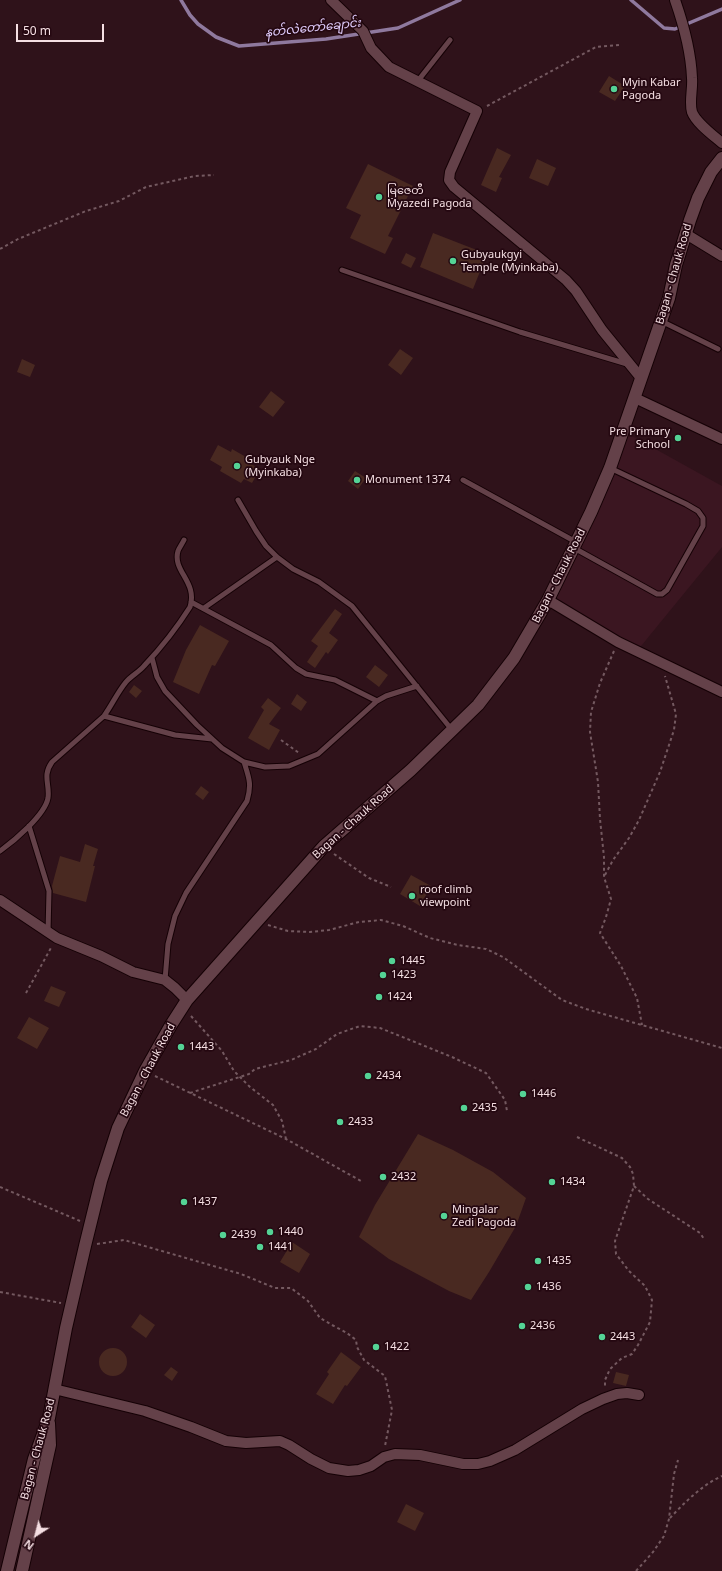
<!DOCTYPE html>
<html>
<head>
<meta charset="utf-8">
<style>
  body { margin:0 }
  #map { position:relative; width:722px; height:1571px; overflow:hidden; background:#2f121a; font-family:"Noto Sans",sans-serif }
  canvas { display:block }
  .north { position:absolute; left:16px; top:1515px; width:40px; height:40px; -webkit-text-stroke:3px #250811; paint-order:stroke; rotate:216deg; font-size:11px; font-weight:700; line-height:16px; text-align:center; color:#f5dfe3 }
  .north::after { content:''; display:block; margin:auto; width:14px; height:18px; background:#f5dfe3; clip-path:polygon(50% 0,100% 100%,50% 72%,0 100%) }
  .scale { position:absolute; left:16px; top:24px; width:88px; height:18px; box-sizing:border-box; border:2px solid #f5dfe3; border-top:0; padding-left:5px; font-size:12px; line-height:14px; white-space:nowrap; color:#f5dfe3; -webkit-text-stroke:3px #250811; paint-order:stroke }
</style>
</head>
<body>
<div id="map">
<canvas width="722" height="1571"></canvas>
<div class="north">N</div>
<div class="scale">50 m</div>
</div>
<script>
const g = document.querySelector('canvas').getContext('2d');
g.lineJoin = 'round';
function fill(path, color) {
  g.fillStyle = color;
  g.fill(path, 'evenodd');
}
function strokePath(path, color, width, dash) {
  g.strokeStyle = color;
  g.lineWidth = width;
  g.lineCap = dash ? 'butt' : 'round';
  g.setLineDash(dash || []);
  g.stroke(path);
}
function drawText(font, color, halo, rows, align = 'center') {
  g.font = font + ' "Noto Sans","Noto Sans Myanmar",sans-serif';
  g.lineWidth = 3.5;
  g.setLineDash([]);
  g.textBaseline = 'middle';
  g.strokeStyle = halo;
  g.fillStyle = color;
  for (const [text, x, y, turn = 0] of rows) {
    g.save();
    g.translate(x, y);
    g.rotate((+turn || 0) * Math.PI / 180);
    g.textAlign = isNaN(turn) ? turn : align;
    if (halo) g.strokeText(text, 0, 0);
    g.fillText(text, 0, 0);
    g.restore();
  }
}
fill(new Path2D(`
  M623,431l99,55v61l-85,104 -89,-51z`), '#3b1621');
strokePath(new Path2D(`
  M181,0l9,15 8,9 18,13 23,9 87,-7 72,-11 62,-28
  M631,0l33,28 11,1 47,-20`), '#8f799e', 3.5);
fill(new Path2D(`
  M609,76l16,10 -10,15 -16,-9z
  M497,148l14,7 -12,22 3,1 -6,14 -15,-7z
  M537,159l19,9 -8,18 -19,-8z
  M368,164l45,22 -25,50 5,2 -8,16 -35,-16 11,-23 -15,-7z
  M433,233l54,21 -14,35 -53,-22z
  M406,253l10,5 -5,10 -10,-5z
  M400,349l13,9 -12,17 -13,-10z
  M22,359l13,6 -5,12 -13,-5z
  M271,391l14,11 -12,15 -14,-10z
  M218,445l13,7 1,-3 21,12 -2,3 9,5 -8,14 -8,-4 -3,4 -21,-12 2,-4 -12,-7z
  M355,471l11,7 -8,11 -10,-8z
  M335,609l7,5 -13,19 9,7 -10,14 -2,-2 -11,16 -8,-6 11,-16 -7,-5z
  M200,625l29,16 -14,25 -3,-1 -13,29 -26,-12 13,-32z
  M375,665l13,10 -9,12 -13,-10z
  M134,685l8,6 -6,7 -7,-6z
  M297,694l10,8 -6,9 -10,-7z
  M268,698l13,10 -12,16 11,6 -11,20 -21,-12 16,-28 -3,-3z
  M201,786l8,6 -6,8 -8,-6z
  M85,844l13,5 -5,17h2l-9,36 -33,-9 -1,-7 8,-30 20,6z
  M411,875l20,11 -11,20 -20,-12z
  M51,986l15,6 -7,15 -15,-6z
  M29,1017l20,11 -12,21 -20,-11z
  M418,1134l35,16 40,22 33,26 -10,28 -27,46 -18,28 -22,-9 -60,-32 -30,-22 16,-32z
  M292,1242l18,12 -11,19 -19,-11z
  M140,1314l15,11 -9,13 -15,-11z
  M99 1362a14 14 0 1 1 28 0a14 14 0 1 1-28 0Z
  M341,1352l20,15 -14,19 -2,-1 -12,19 -17,-10 13,-20 -2,-2z
  M171,1367l7,5 -6,9 -8,-6z
  M616,1372l13,3 -3,11 -13,-3z
  M406,1504l18,9 -9,18 -18,-9z`), '#492921');
const lane = new Path2D(`
  M417,82l33,-42
  M342,270l178,62 107,32
  M661,321l57,28
  M463,480l113,62
  M238,500l18,31 10,15 11,11 16,12 26,13 33,24 100,124
  M574,548l83,46h5l5,-4 36,-64v-8l-5,-7 -12,-7 -76,-36
  M191,602l80,43 25,23 10,6 29,6 42,21 9,-5 31,-10
  M204,608l73,-51
  M152,658l5,19 8,14 32,34 25,23 22,14 21,5 24,-1 29,-12 59,-53
  M104,716l71,19 37,4
  M29,826l20,65 -1,41
  M0,851c14,-10 45,-36 48,-53 2,-14 -6,-22 4,-36l52,-46c8,-11 13,-23 22,-34 5,-6 13,-10 18,-16 15,-16 34,-40 46,-59 8,-25 -18,-36 -12,-56 1,-3 4,-7 6,-11
  M165,980l3,-36 7,-28 11,-23 61,-92c5,-17 2,-23 -3,-39`);
const street = new Path2D(`
  M331,0l32,31 8,17 18,19 88,44 -27,61 -1,8 5,7 112,93 10,11 26,39 39,48
  M675,0c8,23 16,53 17,78 1,11 -3,24 0,34 4,11 22,24 30,31
  M686,234l36,22
  M635,398l87,41
  M548,600l70,42 104,50
  M0,900l57,38 44,18 32,16 32,8 10,8 12,12
  M54,1389l91,22 46,16 35,14 20,2 34,-2 9,4 22,14 18,9 19,3 11,-1 12,-4 13,-9 11,-3 25,1 43,9h15l12,-3 25,-11 67,-41 21,-10 14,-5 10,-1 12,2`);
const secondary = new Path2D(`
  M7,1571l27,-112 15,-41 17,-90 19,-82 16,-65 17,-53 27,-57 26,-46 16,-25 137,-154 87,-76 67,-65 36,-47 34,-58 43,-88 19,-44 59,-170 7,-33 14,-45 8,-22 13,-26 11,-14
  M22,1571l28,-126 -1,-22`);
strokePath(lane, '#150005', 7);
strokePath(street, '#150005', 12);
strokePath(secondary, '#150005', 14);
strokePath(new Path2D(`
  M487,106l109,-59 23,-2
  M0,249l18,-10 68,-28 33,-10 27,-14 49,-11 19,-1
  M614,651l-14,32 -9,29 -1,20 8,50 2,37 4,38v20l7,22 -5,18 -6,16 21,33 16,32 5,27
  M281,740l18,13
  M334,854l35,24 22,9
  M605,875l8,-15 16,-22 10,-18 21,-48 14,-42 2,-16 -11,-38
  M268,925l20,6 22,1 19,-2 30,-8 22,-2 22,6 27,12 28,7 28,4 17,8 59,43 24,9 136,39
  M26,993l26,-47
  M191,1016l31,35 12,20 16,16 23,18 9,16 4,18
  M155,1076l131,63 75,42
  M190,1093l59,-19 6,-5 36,-9 25,-11 21,-15 23,-8 20,2 72,29 34,16 19,27 2,11
  M577,1137l45,21 8,9 3,7 1,12 -19,55 1,13 13,17 16,15 7,14 -2,22 -12,23 -6,9 -10,4 -12,11 -5,11v8
  M634,1186l14,13 52,34 4,6
  M0,1187l80,34
  M97,1244l27,-4 117,34 34,14h16l17,13 12,17 12,7 15,8 9,7 1,7 7,13 21,16 7,34 -7,36
  M0,1292l61,11
  M670,1518c15,-16 32,-33 52,-42
  M636,1571l17,-19 11,-16 5,-17 5,-45 4,-14`), '#745960', 2, [3, 3]);
strokePath(lane, '#644149', 5);
strokePath(street, '#644149', 10);
strokePath(secondary, '#644149', 12);
for (const [x, y, r, color] of [
  [614,89,4,"#54d395"],
  [379,197,4,"#54d395"],
  [453,261,4,"#54d395"],
  [678,438,4,"#54d395"],
  [237,466,4,"#54d395"],
  [357,480,4,"#54d395"],
  [412,896,4,"#54d395"],
  [392,961,4,"#54d395"],
  [383,975,4,"#54d395"],
  [379,997,4,"#54d395"],
  [181,1047,4,"#54d395"],
  [368,1076,4,"#54d395"],
  [523,1094,4,"#54d395"],
  [464,1108,4,"#54d395"],
  [340,1122,4,"#54d395"],
  [383,1177,4,"#54d395"],
  [552,1182,4,"#54d395"],
  [184,1202,4,"#54d395"],
  [444,1216,4,"#54d395"],
  [270,1232,4,"#54d395"],
  [223,1235,4,"#54d395"],
  [260,1247,4,"#54d395"],
  [538,1261,4,"#54d395"],
  [528,1287,4,"#54d395"],
  [522,1326,4,"#54d395"],
  [602,1337,4,"#54d395"],
  [376,1347,4,"#54d395"]
]) {
  const dot = new Path2D();
  dot.arc(x, y, r, 0, 2 * Math.PI);
  g.fillStyle = color;
  g.fill(dot);
  strokePath(dot, '#250811', 1.5);
}
drawText('11px', '#f5dfe3', '#250811', [
  ["Myin Kabar",622,83],
  ["Pagoda",622,96],
  ["မြဇေတီ",387,191],
  ["Myazedi Pagoda",387,204],
  ["Gubyaukgyi",461,255],
  ["Temple (Myinkaba)",461,268],
  ["Pre Primary",670,432,"right"],
  ["School",670,445,"right"],
  ["Gubyauk Nge",245,460],
  ["(Myinkaba)",245,473],
  ["Monument 1374",365,480],
  ["roof climb",420,890],
  ["viewpoint",420,903],
  ["1445",400,961],
  ["1423",391,975],
  ["1424",387,997],
  ["1443",189,1047],
  ["2434",376,1076],
  ["1446",531,1094],
  ["2435",472,1108],
  ["2433",348,1122],
  ["2432",391,1177],
  ["1434",560,1182],
  ["1437",192,1202],
  ["Mingalar",452,1210],
  ["Zedi Pagoda",452,1223],
  ["1440",278,1232],
  ["2439",231,1235],
  ["1441",268,1247],
  ["1435",546,1261],
  ["1436",536,1287],
  ["2436",530,1326],
  ["2443",610,1337],
  ["1422",384,1347]
], 'left');
drawText('11px', '#f5dfe3', '#250811', [
  ["Bagan - Chauk Road",674,274,-74],
  ["Bagan - Chauk Road",559,576,-63],
  ["Bagan - Chauk Road",353,822,-42],
  ["Bagan - Chauk Road",148,1070,-62],
  ["Bagan - Chauk Road",38,1449,-75]
]);
drawText('italic 12px', '#e1cefe', '#250811', [
  ["နတ်လဲတော်ချောင်း",313,28,-6]
]);
</script>
</body>
</html>
